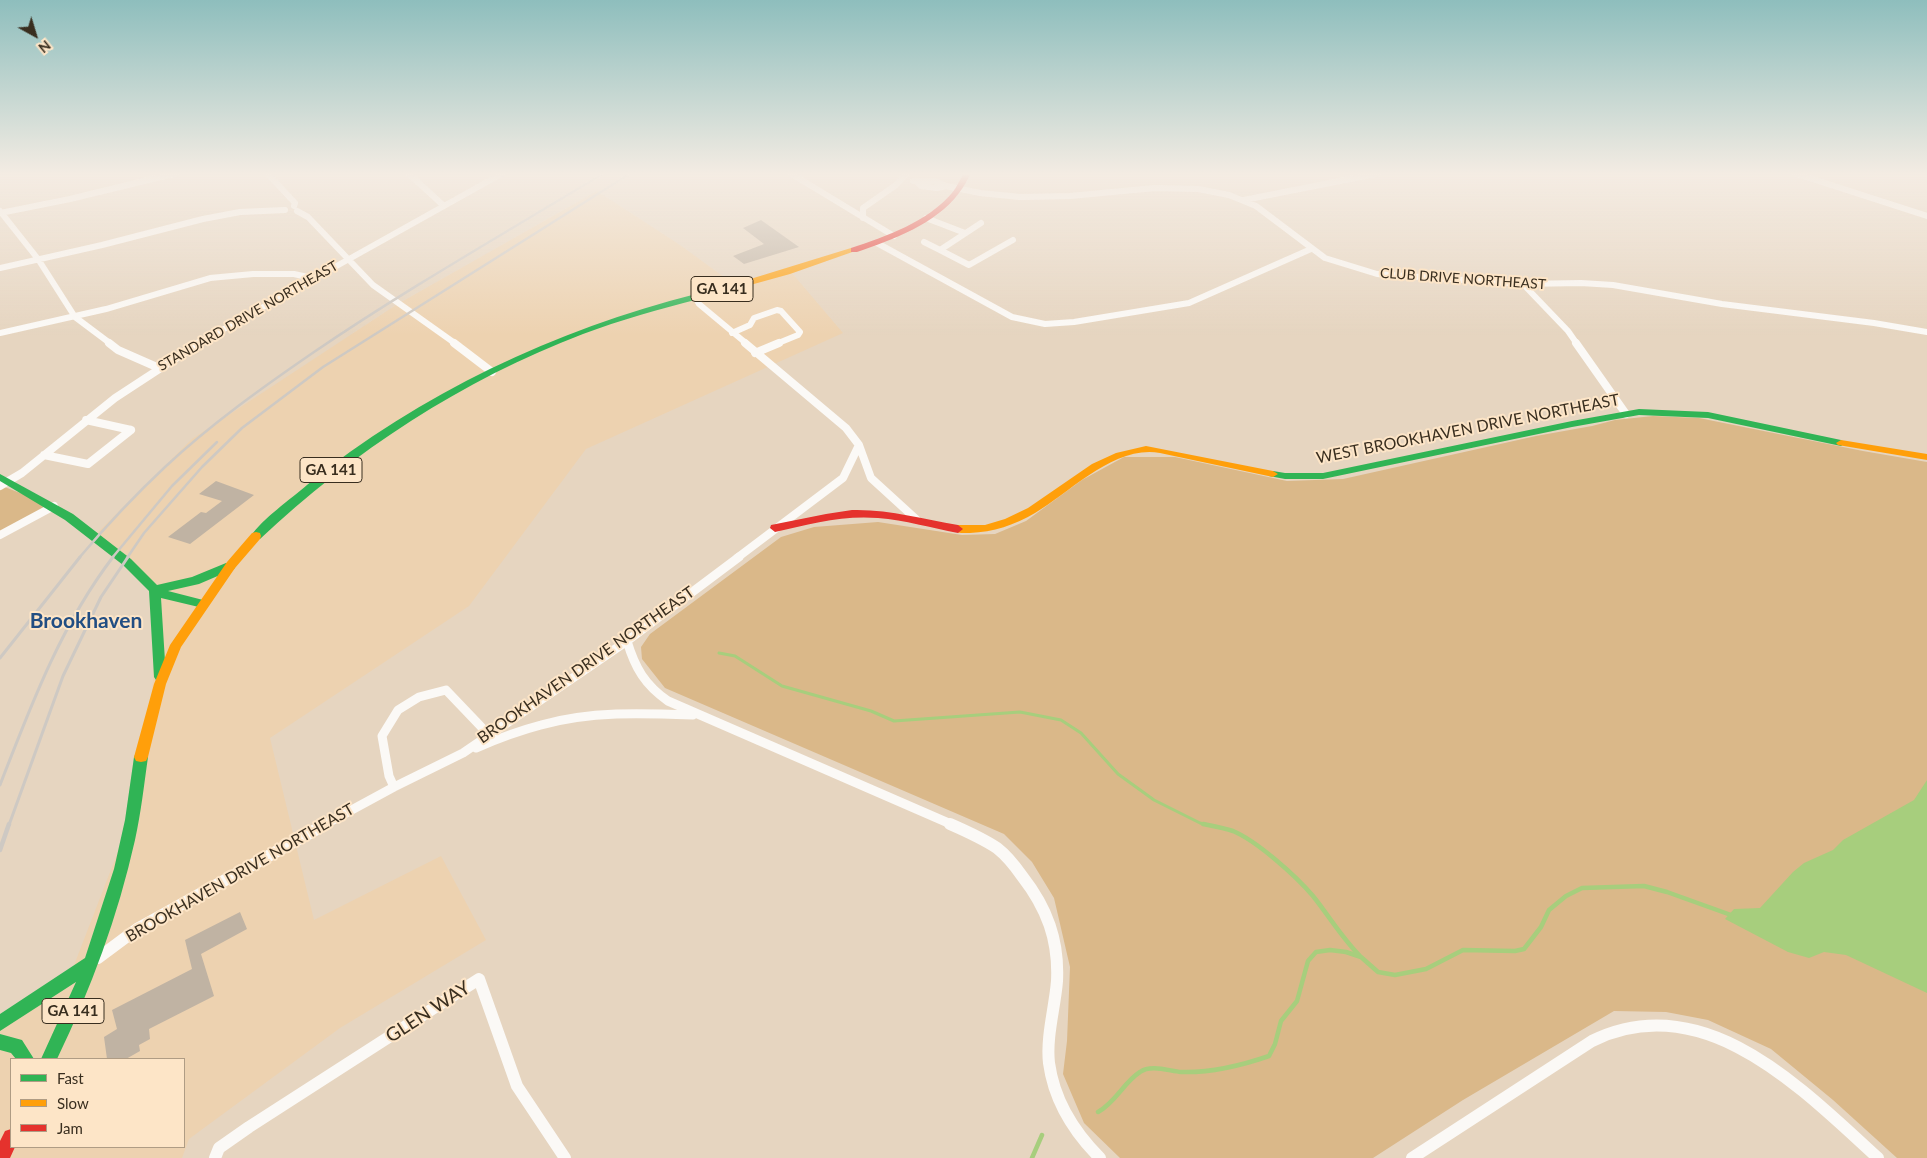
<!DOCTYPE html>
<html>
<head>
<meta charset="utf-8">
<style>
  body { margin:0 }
  #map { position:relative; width:1927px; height:1158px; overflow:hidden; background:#e6d5c0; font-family:Lato,sans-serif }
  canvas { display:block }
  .legend { position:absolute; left:10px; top:1058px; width:175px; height:90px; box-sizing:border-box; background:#fde5c7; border:1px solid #af9c84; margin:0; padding:6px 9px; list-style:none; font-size:15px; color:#392e1f }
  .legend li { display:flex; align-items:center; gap:10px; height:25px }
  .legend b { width:25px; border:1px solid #af9c84 }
  .north { position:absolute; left:10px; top:10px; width:50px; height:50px; -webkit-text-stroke:4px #fde5c7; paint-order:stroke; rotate:141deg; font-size:14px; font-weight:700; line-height:20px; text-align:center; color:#392e1f }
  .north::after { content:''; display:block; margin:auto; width:18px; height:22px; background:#392e1f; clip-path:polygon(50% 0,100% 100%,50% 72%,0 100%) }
</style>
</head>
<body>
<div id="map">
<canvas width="1927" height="1158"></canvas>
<ul class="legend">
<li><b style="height:6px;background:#30b455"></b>Fast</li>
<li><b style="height:6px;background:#ff9f0a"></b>Slow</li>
<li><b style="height:6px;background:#e5322d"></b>Jam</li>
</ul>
<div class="north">N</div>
</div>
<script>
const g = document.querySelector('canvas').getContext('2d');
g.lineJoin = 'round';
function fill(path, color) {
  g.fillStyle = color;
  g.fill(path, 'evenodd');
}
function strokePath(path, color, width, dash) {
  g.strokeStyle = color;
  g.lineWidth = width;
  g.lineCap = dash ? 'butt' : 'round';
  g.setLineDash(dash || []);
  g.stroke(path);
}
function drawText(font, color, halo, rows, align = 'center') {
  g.font = font + ' Lato,sans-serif';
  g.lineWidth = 4;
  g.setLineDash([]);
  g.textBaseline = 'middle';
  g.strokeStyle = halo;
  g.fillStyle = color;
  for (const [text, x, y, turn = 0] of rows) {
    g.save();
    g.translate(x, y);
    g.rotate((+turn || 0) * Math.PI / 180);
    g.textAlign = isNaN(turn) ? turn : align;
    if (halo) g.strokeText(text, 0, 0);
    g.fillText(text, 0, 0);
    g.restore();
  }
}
fill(new Path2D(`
  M597,191l83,54 55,40 57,-12 51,60 -257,116 -117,157 -199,132 44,182 127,-64 45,84 -146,88 -151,111 -7,19h-182v-143l71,-42 68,-176 14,-116 1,-85 -32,-44 -29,-15 99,-98 204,-134zM11,1059h173v88h-173z`), '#edd2b0');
fill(new Path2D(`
  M1653,416l46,2 164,33 64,11v696h-30l-64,-58 -62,-51 -63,-29 -42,-8 -52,-1 -151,89 -90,58h-253l-36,-35 -21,-49 4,-33 3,-74 -16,-69 -22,-36 -28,-28 -339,-146 -23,-29 -1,-12 9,-13 131,-97 33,-10 64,-5 84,13 33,-1 31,-13 56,-41 42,-23h51l112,24 56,-2 193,-43 56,-10 23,-6z
  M2,486l52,20 -54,28v-47z`), '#dab889');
fill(new Path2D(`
  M1927,780v213l-81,-38 -22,-3 -15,6 -21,-6 -63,-33 9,-10 26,-1 33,-36 11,-9 29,-13 10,-10 71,-40z`), '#a7ce7d');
strokePath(new Path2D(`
  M719,653l16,3 47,30 89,25 23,10 126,-9 41,8 20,13 37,41 36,26 46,23 8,2`), '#a7ce7d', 3);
strokePath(new Path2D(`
  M1203,824c10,2 21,4 30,7 24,10 63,45 80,65 16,20 29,42 47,60
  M1098,1112c18,-10 26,-30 42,-40 11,-8 29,-1 41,0 29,1 62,-7 88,-16l6,-12 6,-23 16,-20 11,-40 8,-9 14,-2 16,2 15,5 17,15 17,3 31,-6 37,-19 52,1 9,-2 17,-22 8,-17 17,-14 16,-8 62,-2 23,6 64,23
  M1032,1158l10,-23`), '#a7ce7d', 4.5);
fill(new Path2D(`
  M761,220l38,27 -55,17 -11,-8 31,-12 -21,-16z
  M216,481l38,14 -64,49 -22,-7 33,-25 5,1 16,-12 -23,-7z
  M240,912l7,17 -46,25 13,42 -65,33 1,10 -11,6 1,6 -14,8h-19l-3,-22 13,-8 -5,-19 80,-41 -7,-29z`), '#c0b3a3');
strokePath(new Path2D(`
  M267,173l28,30 -1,3
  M408,173l36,33
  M790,173l104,63
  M1794,173l133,43
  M913,181h22l11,5
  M916,181l5,5 16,2 9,-2 34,7 40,4 50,-1 85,-8 43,1 31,6 27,11 69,52 52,16 146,10 58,-1 32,2 109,19 152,19 53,9
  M1244,200l136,-27
  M0,211l38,48 37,58 36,27
  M297,211l11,6 65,68 83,59
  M0,213l70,-14 107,-26
  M863,218v-10l33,-23 11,-12
  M926,218l39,15
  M924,242l16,8 41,-27
  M877,243l135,74 33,7 29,-2 115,-19 122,-54
  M940,250l29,15 44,-25
  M0,268l102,-23 101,-26 37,-7 45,-2
  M1523,284l45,47 9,13
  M695,297l4,7 48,40
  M0,333l106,-24 104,-31 43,-4h41l18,4
  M732,333l18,-8 4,-7 23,-8 4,1 19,21 -2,3 -22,9
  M197,344l306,-171`), '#fbf9f6', 6);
strokePath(new Path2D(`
  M109,343l9,7 41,18
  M454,343l38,29
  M1576,343l50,71
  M755,353l24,-10
  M86,420l45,10
  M859,445l12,33 46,42
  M44,455l44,9 43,-34
  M0,486l22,-13 93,-75 84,-55
  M0,535l54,-29
  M737,558l106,-80 16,-33 -13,-17 -101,-85`), '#fbf9f6', 8);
strokePath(new Path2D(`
  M627,641c8,27 18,44 41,60l285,124
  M476,748c21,-9 42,-17 65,-23 49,-14 101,-12 152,-10
  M394,787l-5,-11 -7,-40 16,-26 21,-13 27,-7 43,45
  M324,825l70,-38 69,-34 164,-112 112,-84`), '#fbf9f6', 9);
strokePath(new Path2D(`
  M950,824c16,7 32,14 47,24 9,7 18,18 25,28 25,32 37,64 35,105 -2,26 -11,56 -8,82 5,37 25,69 51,95
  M98,958l39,-29 189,-105
  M215,1158l4,-10 30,-21 230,-148 38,107 48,72
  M1412,1158l180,-117c112,-55 210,48 286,117`), '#fbf9f6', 12);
fill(new Path2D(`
  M696,294l4,3 -1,2c-39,10 -79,21 -116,35 -121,46 -229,117 -323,205h-8l-1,-3c11,-17 40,-37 56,-51 113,-92 248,-155 389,-191z
  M1639,409l69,3 133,28 5,3 -5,3 -133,-28 -69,-3 -67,12 -249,52h-38l-16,-3 -1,-2 5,-3 12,2h38l249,-52z
  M0,474l73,40 58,45 26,26 35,-8 34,-14h8l2,3 -2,3 -35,15 -31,7 39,10 2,3 -2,3 -4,1 -42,-10 5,79 -2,3 -4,2 -4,-2 -2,-3 -5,-86 -26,-26 -58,-45 -65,-39z
  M141,752l5,1 2,4c-4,28 -7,56 -13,83 -17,76 -44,149 -78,219h-16l35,-77 -76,49v-17l85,-56 29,-89 11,-49 9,-63 2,-4z
  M0,1034l22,6 12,19h-18l-5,-6 -11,-3z`), '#30b455');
fill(new Path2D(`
  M851,248l7,2 -68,24 -94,26 -4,-3z
  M1841,440l86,14v6l-89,-15 -2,-2z
  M1146,446l127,25 5,3 -5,3 -113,-24c-46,-8 -89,39 -125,60 -20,12 -42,19 -65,20 -6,0 -13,1 -17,-4l5,-4h27l20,-6 23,-11 64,-44 24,-11z
  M256,532l4,1 1,3 -1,3 -25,29 -54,79 -15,37 -18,73 -2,4 -5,1 -5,-1 -2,-4 20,-73 16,-39 57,-83 25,-29z`), '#ff9f0a');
fill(new Path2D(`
  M964,173h7c-4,7 -7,14 -12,20 -23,31 -67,47 -102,59h-6v-4c36,-12 76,-26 101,-55 5,-6 8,-14 12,-20z
  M852,510c37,-1 70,9 106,15l5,4 -5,4c-27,-5 -53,-13 -80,-15 -35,-3 -69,6 -103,14l-5,-4 1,-3 55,-11z
  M11,1129v18h4l-5,11h-10v-17l5,-10z`), '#e5322d');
strokePath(new Path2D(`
  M79,558c27,-32 55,-62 86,-91 46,-43 98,-80 149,-115 94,-64 193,-120 290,-179
  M112,558l60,-72 45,-44
  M127,558l17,-25 58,-66 40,-39 81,-61 308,-194`), '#cec9c3', 2.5);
strokePath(new Path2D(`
  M0,658l80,-101
  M0,785c31,-80 61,-160 113,-228
  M9,825l54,-149 38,-79 27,-40`), '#cec9c3', 3);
strokePath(new Path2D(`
  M0,850l9,-26`), '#cec9c3', 4.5);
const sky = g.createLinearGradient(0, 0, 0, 335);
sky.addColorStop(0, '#8ebebd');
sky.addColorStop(0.52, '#f4ece3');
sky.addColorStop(1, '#f4ece300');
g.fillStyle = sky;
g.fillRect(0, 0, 1927, 335);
drawText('14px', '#392e1f', '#fde5c7', [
  ["CLUB DRIVE NORTHEAST",1463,279,4],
  ["STANDARD DRIVE NORTHEAST",248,316,-30]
]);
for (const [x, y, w] of [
  [722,289,62],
  [331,470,62],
  [73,1011,62]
]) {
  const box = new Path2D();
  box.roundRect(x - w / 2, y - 12.5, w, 25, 4);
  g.fillStyle = '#fde5c7';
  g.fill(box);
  strokePath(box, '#392e1f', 1);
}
drawText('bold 15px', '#392e1f', null, [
  ["GA 141",722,289],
  ["GA 141",331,470],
  ["GA 141",73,1011]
]);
drawText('16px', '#392e1f', '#fde5c7', [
  ["WEST BROOKHAVEN DRIVE NORTHEAST",1468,429,-11],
  ["BROOKHAVEN DRIVE NORTHEAST",586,665,-35],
  ["BROOKHAVEN DRIVE NORTHEAST",240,873,-30]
]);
drawText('19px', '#392e1f', '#fde5c7', [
  ["GLEN WAY",428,1012,-33]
]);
drawText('bold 21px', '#224e83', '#fde5c7', [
  ["Brookhaven",86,621]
]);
</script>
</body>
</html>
